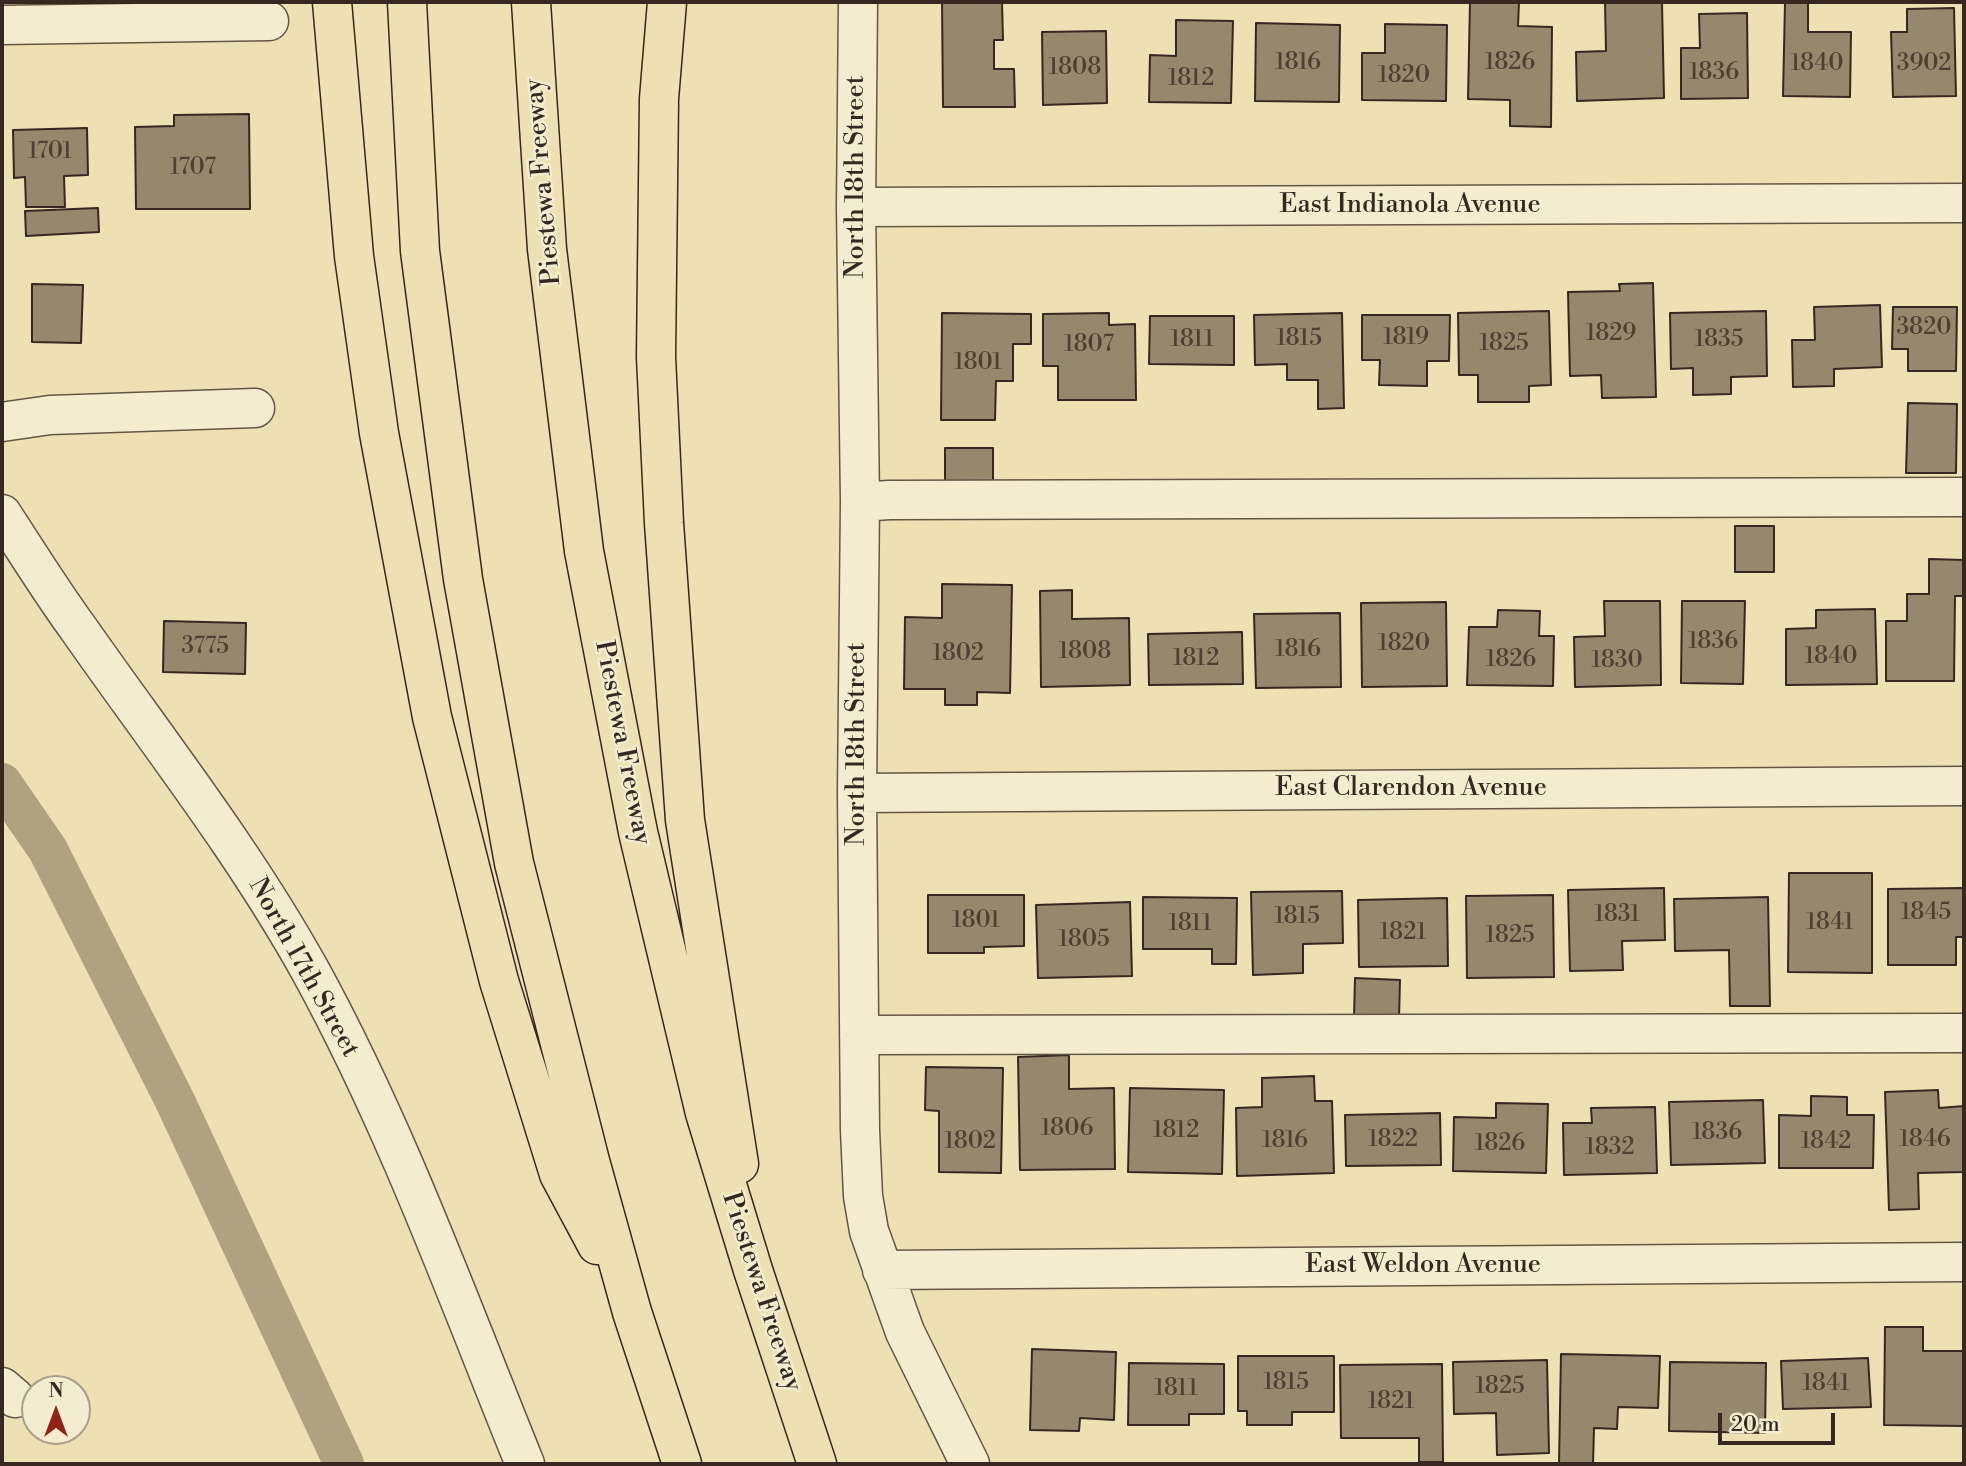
<!DOCTYPE html>
<html>
<head>
<meta charset="utf-8">
<style>
  body { margin:0 }
  #map { position:relative; width:1966px; height:1466px; overflow:hidden; background:#ede1b3; font-family:"Libre Bodoni",serif }
  canvas { display:block }
  .frame { position:absolute; inset:0; border:4px solid #362820; pointer-events:none }
  .north { position:absolute; left:21px; top:1375px; width:70px; height:70px; box-sizing:border-box; background:#f3ecce; border:2px solid #a79e88; border-radius:50%; rotate:0deg; font-size:19px; font-weight:700; line-height:28px; text-align:center; color:#362820 }
  .north::after { content:''; display:block; margin:auto; width:24px; height:32px; background:#8f2418; clip-path:polygon(50% 0,100% 100%,50% 72%,0 100%) }
  .scale { position:absolute; left:1718px; top:1413px; width:117px; height:32px; box-sizing:border-box; border:4px solid #362820; border-top:0; padding-left:9px; font-size:21px; line-height:24px; white-space:nowrap; color:#362820; -webkit-text-stroke:5px #f3ecce; paint-order:stroke }
</style>
</head>
<body>
<div id="map">
<canvas width="1966" height="1466"></canvas>
<div class="frame"></div>
<div class="north">N</div>
<div class="scale">20 m</div>
</div>
<script>
const g = document.querySelector('canvas').getContext('2d');
g.lineJoin = 'round';
function strokePath(path, color, width, dash) {
  g.strokeStyle = color;
  g.lineWidth = width;
  g.lineCap = dash ? 'butt' : 'round';
  g.setLineDash(dash || []);
  g.stroke(path);
}
function fill(path, color) {
  g.fillStyle = color;
  g.fill(path, 'evenodd');
}
function drawText(font, color, halo, rows, align = 'center') {
  g.font = font + ' "Libre Bodoni",serif';
  g.lineWidth = 5;
  g.setLineDash([]);
  g.textBaseline = 'middle';
  g.strokeStyle = halo;
  g.fillStyle = color;
  for (const [text, x, y, turn = 0] of rows) {
    g.save();
    g.translate(x, y);
    g.rotate((+turn || 0) * Math.PI / 180);
    g.textAlign = isNaN(turn) ? turn : align;
    if (halo) g.strokeText(text, 0, 0);
    g.fillText(text, 0, 0);
    g.restore();
  }
}
strokePath(new Path2D(`
  M2,783l46,67 127,251 169,363`), '#afa281', 40);
const building = new Path2D(`
  M942,2h60l1,38h-9v29h20l1,38h-72z
  M1470,2h49l-1,24 34,1 -1,100 -41,-1v-26l-42,-1z
  M1605,2h57l2,96 -87,3 -1,-49 30,-1z
  M1785,3h23v29h43l-1,65 -67,-1z
  M1954,8l2,88 -63,1 -2,-65h16v-23z
  M1747,13l1,85 -67,1v-51h19l-1,-34z
  M1176,20l57,1 -2,82 -82,-1 1,-47 26,1z
  M1256,23l84,2 -1,77 -84,-1z
  M1385,24l62,1 -1,76 -84,-1v-47h23z
  M1106,31l1,72 -64,2 -1,-73z
  M249,114l1,95h-114l-1,-82 39,-1v-11z
  M87,128l1,47 -24,1 1,31h-39l-1,-30 -11,1 -1,-48z
  M98,208l1,24 -73,4 -1,-25z
  M1653,283l3,114 -54,1 -1,-23 -31,1 -2,-84 52,-1 -1,-7z
  M32,284l51,1 -2,58 -49,-1z
  M1880,305l2,62 -48,2v17l-41,1 -1,-47h23l-1,-33z
  M1893,307h64l-1,64h-48v-22h-16z
  M1549,311l2,74 -22,1v16h-51v-27h-19l-1,-62z
  M1766,311l1,65 -36,1v17l-38,1v-27l-22,1 -1,-56z
  M942,313l89,1v30h-18v37h-17l-1,39h-54z
  M1109,313v12l26,-1 1,76h-78v-34h-15v-52z
  M1342,313l2,95 -26,1v-29h-31v-16l-32,1 -1,-50z
  M1362,315h88l-1,46h-22v25l-48,-1 1,-25h-18z
  M1150,316h84v49l-85,-1z
  M1908,403l49,1 -1,69h-50z
  M945,448h48v40l-48,1z
  M1735,526h39v46h-39z
  M1929,559l35,1v36h-9l-1,85h-68v-60h21v-27h22z
  M942,584l70,1 -2,108 -33,-1v13h-32v-16h-41l1,-72 37,1z
  M1072,590v29l57,-1 1,67 -89,2 -1,-96z
  M1604,601h56l1,84 -86,2 -1,-50 31,-1z
  M1682,601h63l-2,83 -62,-1z
  M1446,602l1,84 -85,1 -1,-84z
  M1875,609l2,75 -91,1v-56l30,-1v-18z
  M1498,610l42,1 -1,25h15l-1,50 -86,-1 2,-58h28z
  M1340,613l1,74 -85,1 -2,-74z
  M164,621l82,2 -1,51 -82,-2z
  M1242,632l1,52 -94,1 -1,-51z
  M1789,873h83v100l-84,-1z
  M1664,888l1,52 -43,1 1,29 -53,1 -2,-81z
  M1964,888v49h-8v28h-68v-76z
  M1342,891l1,52 -40,1v29l-50,2 -2,-83z
  M928,895h96v51l-40,1v6h-56z
  M1553,895l1,82 -87,1 -1,-82z
  M1143,897l94,1 -1,66h-24v-15h-69z
  M1768,897l2,109h-40l-1,-56 -54,1 -1,-52z
  M1447,898l1,68 -89,1 -1,-67z
  M1130,902l2,74 -94,2 -2,-73z
  M1355,978l45,2 -1,39 -45,-2z
  M1069,1055v34l45,-1 1,81 -95,1 -2,-113z
  M926,1067l77,1 -2,105 -62,-1v-61l-14,-1z
  M1314,1076l1,25h17l2,72 -97,3 -1,-68 26,-1v-29z
  M1130,1088l94,2 -2,84 -94,-2z
  M1938,1090l1,18 25,-2v66l-46,1 1,36 -30,1 -4,-118z
  M1811,1096l36,1v18h27l-1,53h-94v-53l32,1z
  M1763,1100l2,63 -94,2 -2,-63z
  M1496,1103l52,1 -2,69 -93,-2 1,-54 42,1z
  M1655,1107l2,66 -93,2 -1,-52h29l-1,-15z
  M1440,1113l1,52 -95,1 -1,-51z
  M1885,1327h38v24h41v75l-80,-1z
  M1032,1349l84,3 -2,68 -34,-2 -1,13 -49,-1z
  M1561,1354l99,2 -2,52 -40,-1 -1,22 -23,-1 -1,36h-34z
  M1238,1356h96v56h-42v13h-45v-14h-9z
  M1868,1358l3,49 -88,2 -2,-48z
  M1547,1360l2,93 -52,2 -1,-42 -42,1 -1,-52z
  M1670,1362l96,1 -1,70 -96,-2z
  M1129,1363l95,1v50h-35v11h-61z
  M1442,1364l1,98h-24v-24h-78l-1,-73z`);
fill(building, '#95886c');
strokePath(building, '#362820', 2);
const minor = new Path2D(`
  M858,2l-2,205 4,295 -3,291 3,337 3,66 6,35 36,101 65,132
  M2,25l267,-4
  M856,207l1108,-4
  M2,422l48,-7 205,-7
  M860,502l29,-2 1075,-3
  M2,514c25,38 49,77 76,114 79,113 166,223 233,344 86,157 147,327 214,492
  M857,793l1107,-7
  M859,1035l1105,-2
  M882,1270l1082,-8
  M2,1387l13,11`);
const highway = new Path2D(`
  M332,2l22,254 25,177 53,284 67,264 60,193 38,71
  M407,2l13,249 43,328 51,284 76,298 42,151 50,152
  M531,2l16,247 37,302 54,281 67,281 48,157 64,194
  M667,2l-8,97 -3,258 8,166 21,297 54,344`);
strokePath(minor, '#645645', 41);
strokePath(highway, '#362820', 41);
strokePath(minor, '#f3ecce', 38);
strokePath(highway, '#ede1b3', 38);
drawText('23px', '#4e4033', null, [
  ["1816",1298,63],
  ["1826",1510,63],
  ["1840",1817,64],
  ["3902",1924,64],
  ["1808",1075,68],
  ["1836",1714,73],
  ["1820",1404,76],
  ["1812",1191,79],
  ["1701",50,152],
  ["1707",193,168],
  ["3820",1924,328],
  ["1829",1611,334],
  ["1819",1406,338],
  ["1815",1299,339],
  ["1811",1192,340],
  ["1835",1719,340],
  ["1825",1504,344],
  ["1807",1089,345],
  ["1801",978,363],
  ["1836",1713,642],
  ["1820",1404,644],
  ["3775",205,647],
  ["1816",1298,650],
  ["1808",1085,652],
  ["1802",958,654],
  ["1840",1831,657],
  ["1812",1196,659],
  ["1826",1511,660],
  ["1830",1617,661],
  ["1845",1926,913],
  ["1831",1617,915],
  ["1815",1297,917],
  ["1801",976,921],
  ["1841",1830,923],
  ["1811",1190,924],
  ["1821",1403,933],
  ["1825",1510,936],
  ["1805",1084,940],
  ["1806",1067,1129],
  ["1812",1176,1131],
  ["1836",1717,1133],
  ["1822",1393,1140],
  ["1846",1925,1140],
  ["1816",1285,1141],
  ["1802",970,1142],
  ["1842",1826,1142],
  ["1826",1500,1144],
  ["1832",1610,1148],
  ["1815",1286,1383],
  ["1841",1826,1384],
  ["1825",1500,1387],
  ["1811",1176,1389],
  ["1821",1391,1402]
]);
drawText('26px', '#362820', '#f3ecce', [
  ["North 18th Street",857,177,-90],
  ["Piestewa Freeway",544,182,-95],
  ["East Indianola Avenue",1410,206],
  ["Piestewa Freeway",622,743,79],
  ["North 18th Street",858,744,-90],
  ["East Clarendon Avenue",1411,789],
  ["North 17th Street",303,968,61],
  ["East Weldon Avenue",1423,1266],
  ["Piestewa Freeway",761,1292,72]
]);
</script>
</body>
</html>
